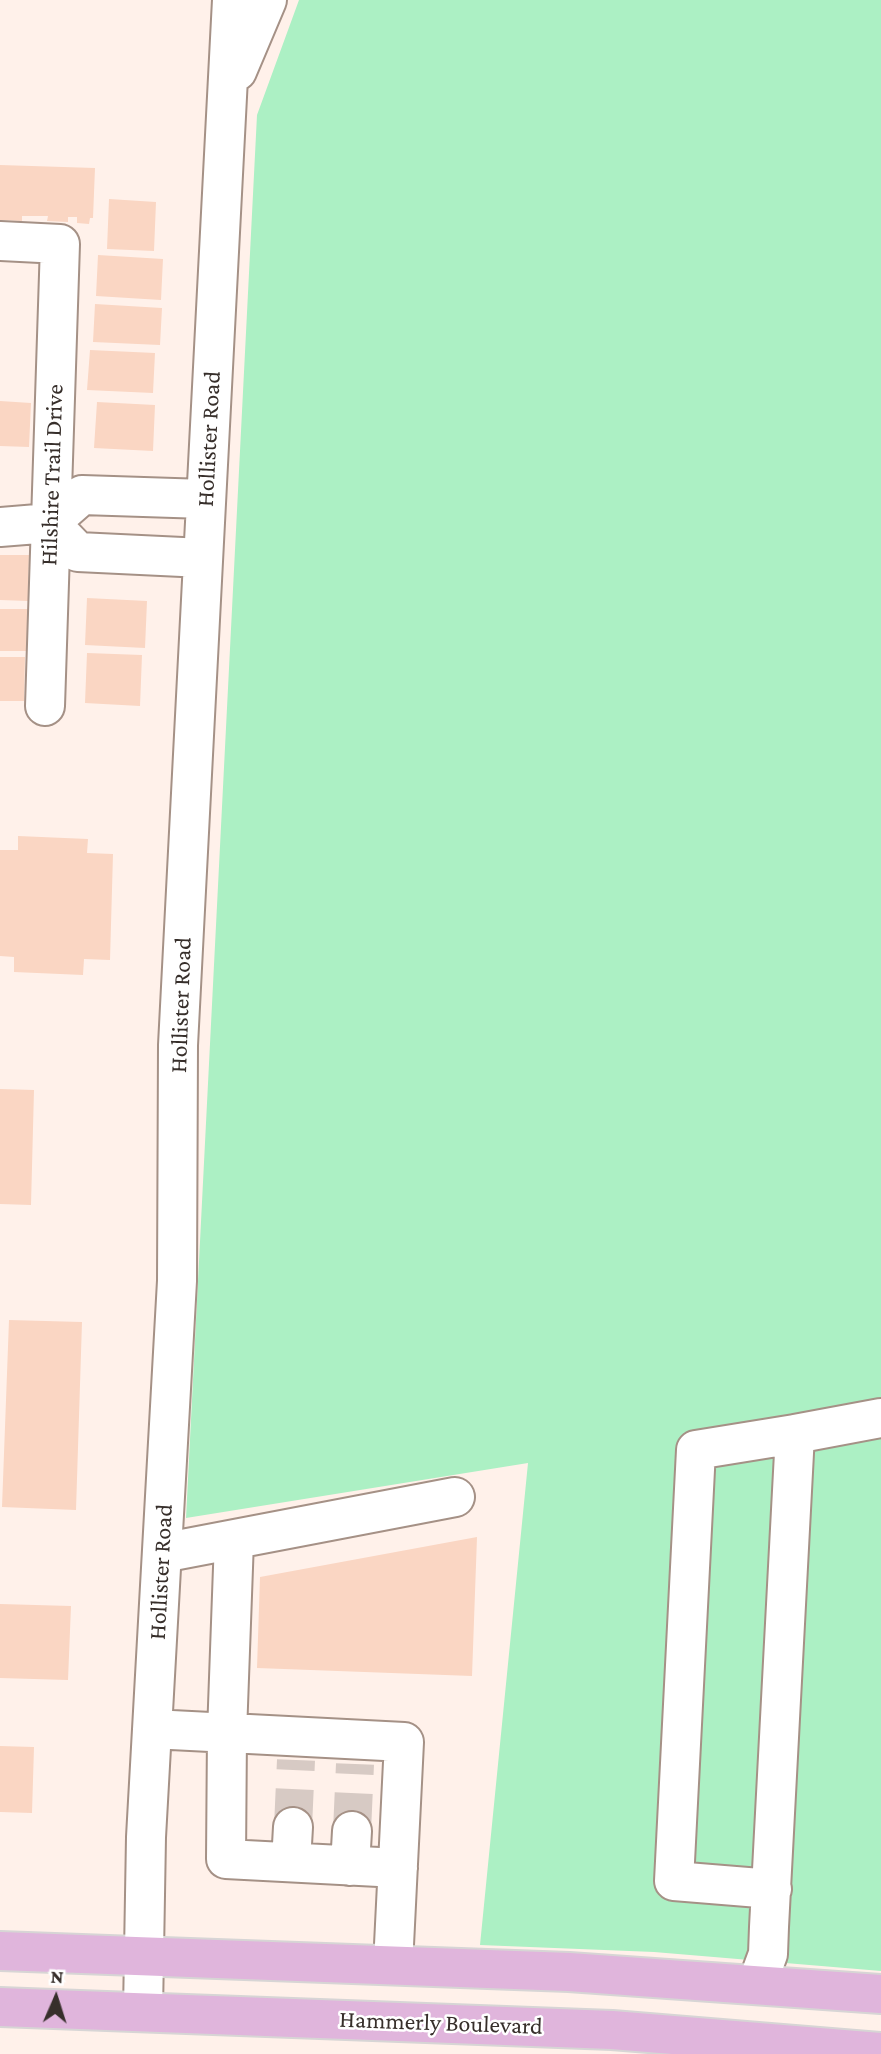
<!DOCTYPE html>
<html>
<head>
<meta charset="utf-8">
<style>
  body { margin:0 }
  #map { position:relative; width:881px; height:2054px; overflow:hidden; background:#fff1ea; font-family:"Crimson Pro",serif }
  canvas { display:block }
  .north { position:absolute; left:21px; top:1963px; width:70px; height:70px; -webkit-text-stroke:5px #fff; paint-order:stroke; rotate:3deg; font-size:19px; font-weight:700; line-height:28px; text-align:center; color:#372f2b }
  .north::after { content:''; display:block; margin:auto; width:24px; height:32px; background:#372f2b; clip-path:polygon(50% 0,100% 100%,50% 72%,0 100%) }
</style>
</head>
<body>
<div id="map">
<canvas width="881" height="2054"></canvas>
<div class="north">N</div>
</div>
<script>
const g = document.querySelector('canvas').getContext('2d');
g.lineJoin = 'round';
function fill(path, color) {
  g.fillStyle = color;
  g.fill(path, 'evenodd');
}
function strokePath(path, color, width, dash) {
  g.strokeStyle = color;
  g.lineWidth = width;
  g.lineCap = dash ? 'butt' : 'round';
  g.setLineDash(dash || []);
  g.stroke(path);
}
function drawText(font, color, halo, rows, align = 'center') {
  g.font = font + ' "Crimson Pro",serif';
  g.lineWidth = 5;
  g.setLineDash([]);
  g.textBaseline = 'middle';
  g.strokeStyle = halo;
  g.fillStyle = color;
  for (const [text, x, y, turn = 0] of rows) {
    g.save();
    g.translate(x, y);
    g.rotate((+turn || 0) * Math.PI / 180);
    g.textAlign = isNaN(turn) ? turn : align;
    if (halo) g.strokeText(text, 0, 0);
    g.fillText(text, 0, 0);
    g.restore();
  }
}
fill(new Path2D(`
  M299,0h582v1971l-227,-19 -174,-7 48,-482 -342,55 71,-1403z`), '#acf0c4');
fill(new Path2D(`
  M0,165l95,3 -2,50h-3l-1,6 -12,-1v-6h-9v5l-21,-1 1,-5h-26v5l-22,-1z
  M109,199l47,3 -2,49 -47,-2z
  M98,255l65,4 -2,41 -65,-4z
  M95,304l67,4 -2,37 -67,-3z
  M90,350l65,3 -2,40 -66,-3z
  M0,401l31,2 -2,44 -29,-1z
  M97,402l58,3 -2,46 -59,-3z
  M0,555h29l-1,46 -28,-1z
  M87,598l60,3 -2,47 -60,-3z
  M0,609h28l-1,42h-27z
  M87,653l55,2 -2,51 -55,-3z
  M0,657h25l-1,44h-24z
  M18,836l70,3 -1,14 26,1 -3,106 -26,-1 -1,16 -69,-3v-15l-14,-1v-106h18z
  M0,1089l34,1 -3,115 -31,-1z
  M9,1320l73,2 -6,188 -74,-3z
  M477,1537l-5,139 -215,-8 3,-91z
  M0,1604l71,2 -3,74 -68,-2z
  M0,1746l34,1 -2,66 -32,-1z`), '#fad6c3');
strokePath(new Path2D(`
  M293,1827l3,-67
  M352,1831l3,-67`), '#d7cac4', 38, [38, 19]);
const minor = new Path2D(`
  M237,71l30,-71
  M0,241l60,3 -15,462
  M50,523l28,29 125,6
  M0,527l50,-4 32,-28 123,4
  M234,1540l-7,193 -1,126 172,9
  M162,1553l293,-56
  M152,1729l252,13 -11,223
  M291,1862l2,-35
  M350,1866l2,-35
  M772,1889l-98,-8 22,-431 99,-16
  M757,1984l11,-30 1,-27 26,-493 86,-16
  M143,2011l3,-174 31,-556 1,-236 54,-1045`);
const major = new Path2D(`
  M0,1951l569,21 312,22
  M0,2007l612,23 269,22`);
strokePath(minor, '#a59186', 42);
strokePath(major, '#d7d5d5', 42);
strokePath(minor, '#fff', 38);
strokePath(major, '#e0b5dc', 38);
drawText('24px', '#372f2b', '#fff', [
  ["Hollister Road",209,439,-87],
  ["Hilshire Trail Drive",52,475,-88],
  ["Hollister Road",181,1005,-88],
  ["Hollister Road",161,1572,-87],
  ["Hammerly Boulevard",441,2023,2]
]);
</script>
</body>
</html>
